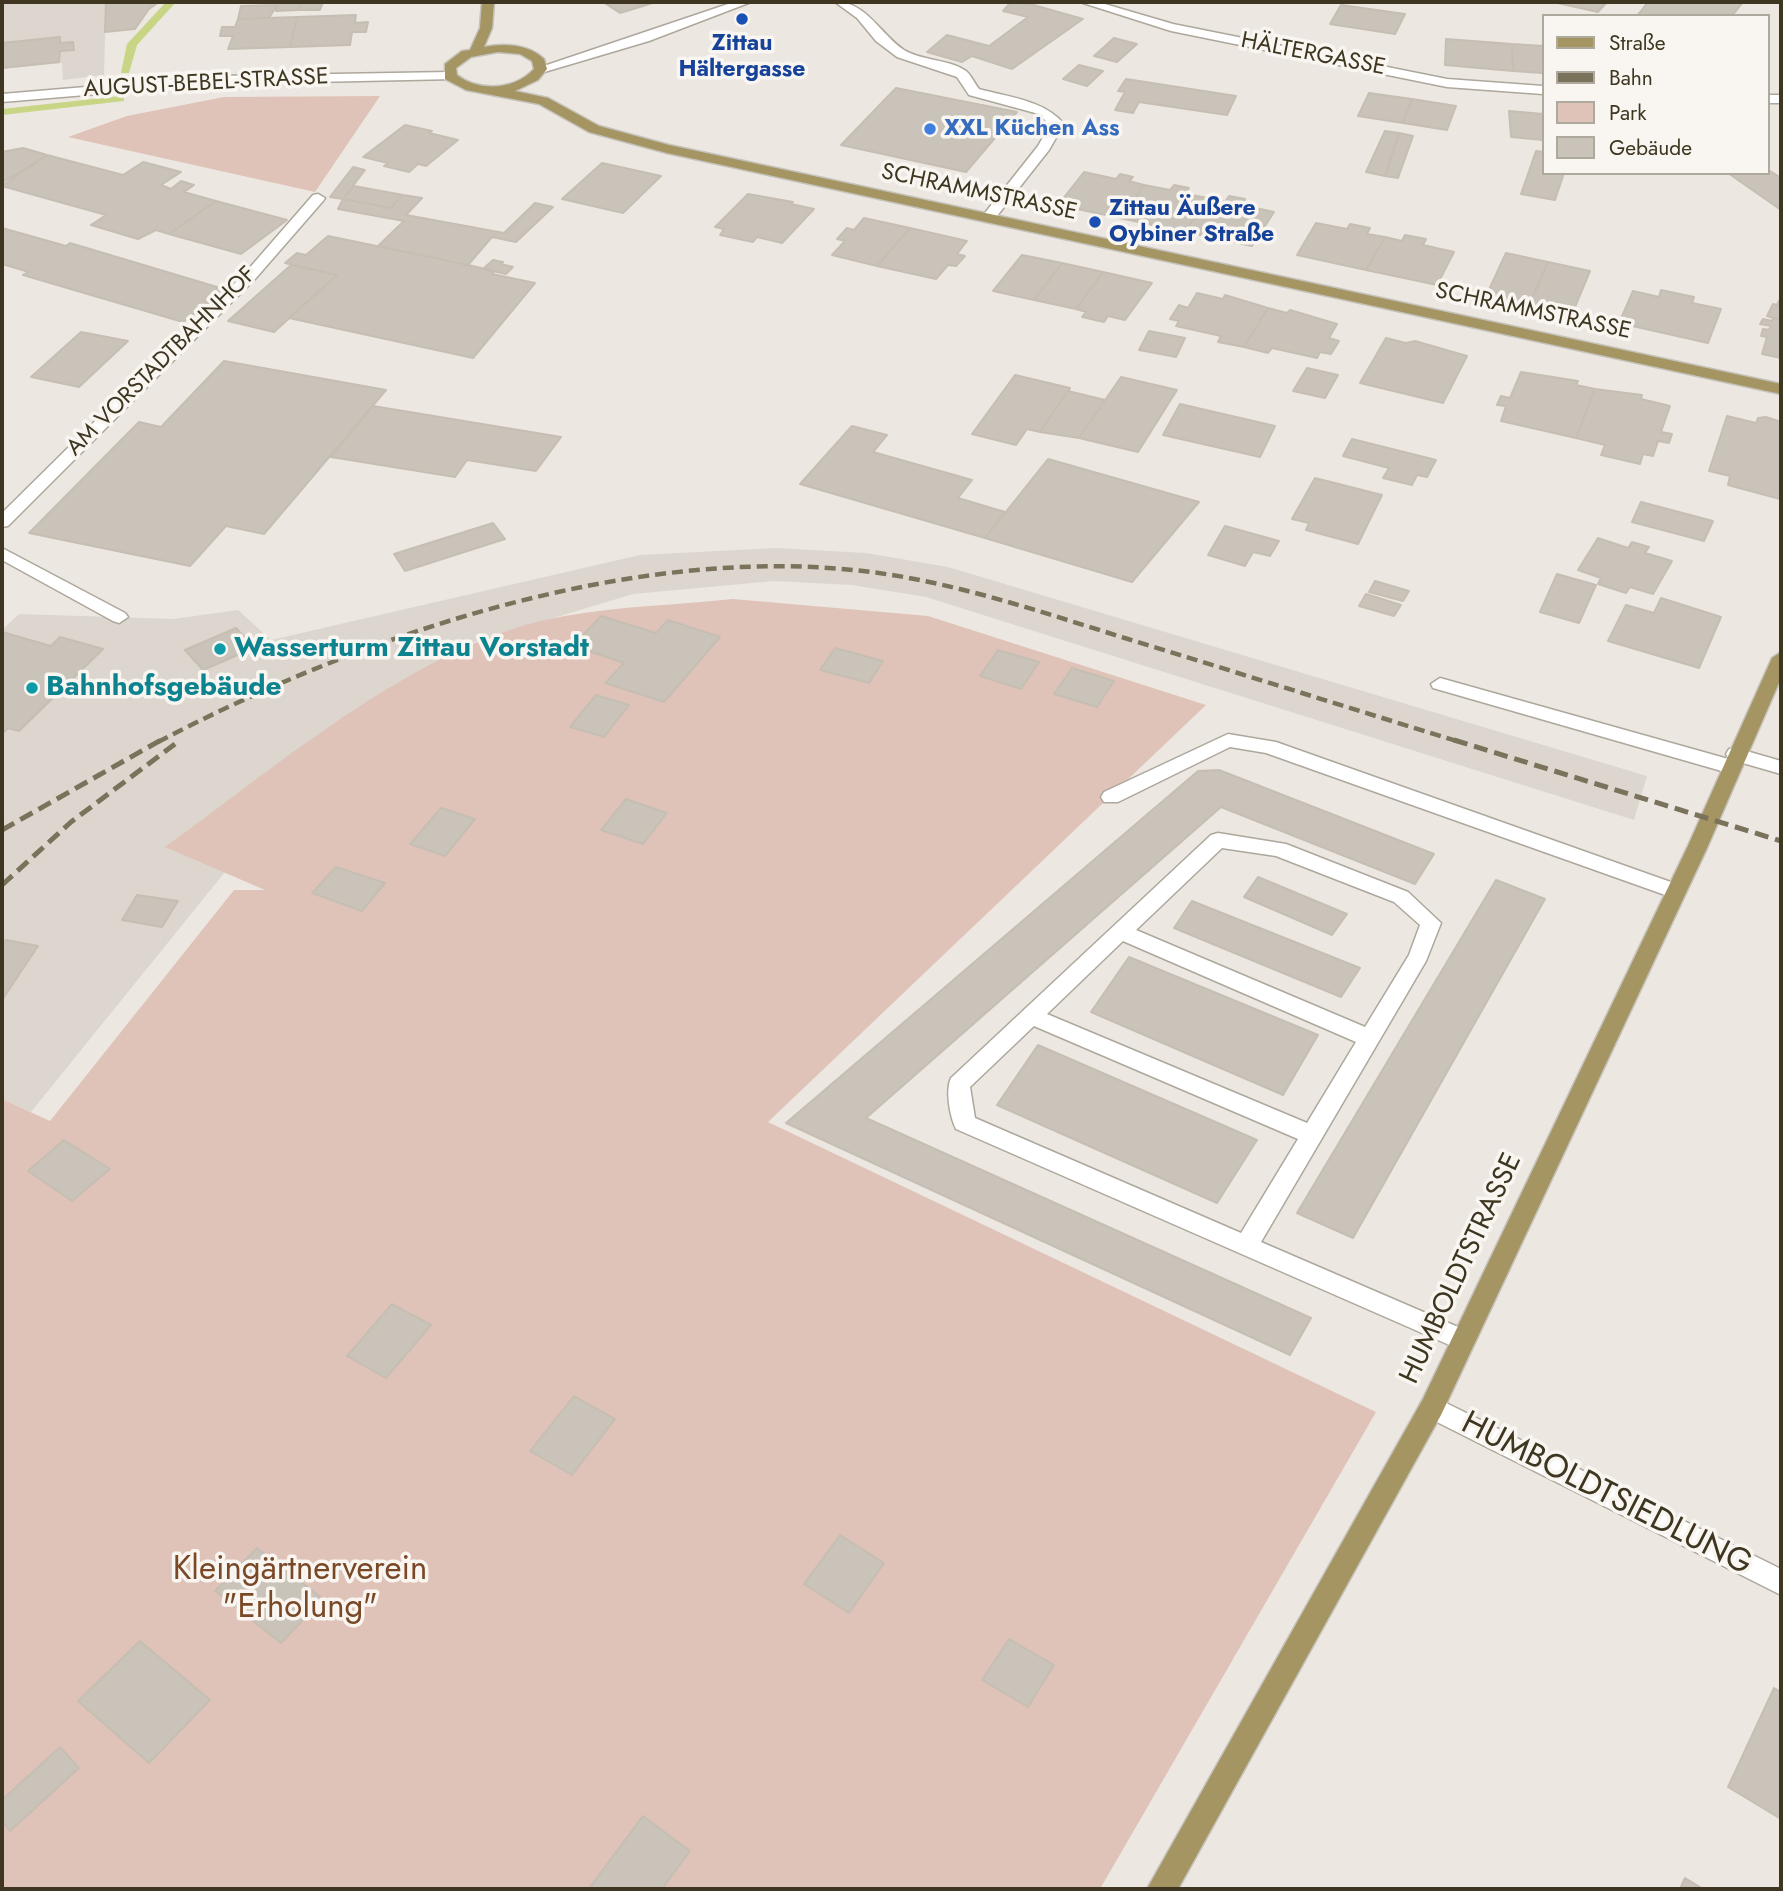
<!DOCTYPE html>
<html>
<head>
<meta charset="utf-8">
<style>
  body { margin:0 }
  #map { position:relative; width:1783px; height:1891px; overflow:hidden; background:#ece7e1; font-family:Jost,sans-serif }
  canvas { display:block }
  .frame { position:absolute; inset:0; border:4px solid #3e3620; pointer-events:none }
  .legend { position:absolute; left:1542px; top:14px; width:228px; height:161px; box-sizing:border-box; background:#f9f5f1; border:2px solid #aea99d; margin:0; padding:9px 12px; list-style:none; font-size:21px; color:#3e3620 }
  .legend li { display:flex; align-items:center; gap:14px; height:35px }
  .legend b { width:35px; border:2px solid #aea99d }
</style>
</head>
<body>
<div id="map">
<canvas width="1783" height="1891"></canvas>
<div class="frame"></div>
<ul class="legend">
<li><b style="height:9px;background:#a59562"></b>Straße</li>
<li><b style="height:9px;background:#7a725a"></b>Bahn</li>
<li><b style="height:19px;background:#dfc3b8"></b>Park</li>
<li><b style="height:19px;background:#cac3b9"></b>Gebäude</li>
</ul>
</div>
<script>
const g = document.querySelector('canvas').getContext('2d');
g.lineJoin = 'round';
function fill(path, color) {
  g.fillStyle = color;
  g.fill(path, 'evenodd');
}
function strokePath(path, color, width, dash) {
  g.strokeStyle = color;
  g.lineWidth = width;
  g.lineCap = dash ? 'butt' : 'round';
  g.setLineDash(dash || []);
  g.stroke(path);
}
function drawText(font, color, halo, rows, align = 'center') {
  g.font = font + ' Jost,sans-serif';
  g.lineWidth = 7;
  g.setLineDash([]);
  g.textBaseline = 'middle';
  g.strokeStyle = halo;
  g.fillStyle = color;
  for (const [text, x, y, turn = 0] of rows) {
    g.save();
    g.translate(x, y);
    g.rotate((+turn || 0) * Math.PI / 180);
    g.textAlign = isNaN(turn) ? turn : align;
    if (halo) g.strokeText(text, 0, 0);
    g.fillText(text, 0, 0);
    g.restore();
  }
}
fill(new Path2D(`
  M2,2h104l-2,73 -41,5 -1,-17 -60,6z
  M777,548l89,5 82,14 699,209 -13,44 -708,-223 -74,-12 -78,-4 -141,13 -156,47 -311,206 59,25 -194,240 -29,-13v-469l17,-16 154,5 65,-9 33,30 369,-85z`), '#dcd6cf');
fill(new Path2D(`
  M380,96l-65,96 -247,-55 59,-21 97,-19z
  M733,599l195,17 278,89 -438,417 608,290 -276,477h-1098v-790l48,22 184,-231h31l-100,-43c114,-82 259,-208 400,-231 55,-10 113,-11 168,-17z`), '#dfc3b8');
fill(new Path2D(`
  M166,2h10l-39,43 -8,28h-8l6,-29z
  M120,96l4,1v4l-122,14v-6z`), '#c8d584');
const building = new Path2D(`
  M106,2h53l-10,7 -14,20 -30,3z
  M278,2h23l-3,8 -22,1z
  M301,2h22l-3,8h-22z
  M603,2h53l-36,11z
  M1011,2h12l60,17 -71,50 -40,-13 -10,6 -35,-10 20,-17 42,11 39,-29 -25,-6z
  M1553,2h54l-9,10z
  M1648,2h95l-11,14h-95z
  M277,5l-8,13 -31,1 3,-13z
  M1341,5l64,9 -10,20 -65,-10z
  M356,15l-1,8 13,-1 -2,10h-14l-2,13 -60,2 7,-30z
  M297,17l-7,30 -62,2 5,-13h-13l2,-9h13l3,-8z
  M60,37v6l13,-1 1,8 -14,1 -1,11 -57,6v-25z
  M1114,38l23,6 -20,18 -23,-6z
  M1446,39l66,5 1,27 -68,-6z
  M1512,44l31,2v27l-30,-2z
  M1079,65l24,6 -16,15 -24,-7z
  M1126,79l110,17 -9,19 -88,-13 -6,11 -18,-3 10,-18 -7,-1z
  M896,88l121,24 -51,60 -125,-27z
  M1369,93l43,6 -9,24 -45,-7z
  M1412,99l44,7 -9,24 -44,-7z
  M1509,111l34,3v26l-32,-3z
  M405,125l27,6 -3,2 29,7 -32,26 -8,-2 -9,8 -25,-6 4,-3 -25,-6z
  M1385,131l14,2 -14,43 -19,-4z
  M1399,133l14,3 -15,42 -13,-2z
  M23,148l24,7 -45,28v-31z
  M1536,151l7,1v21h21l-9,27 -34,-6z
  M47,155l76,20 20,-13 38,10 -20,13 10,4 10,-8 13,4 -10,7 32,9 -47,33 -13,-4 -18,9 -47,-14 15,-10 -104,-29z
  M602,163l59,13 -38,37 -61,-14z
  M353,167l12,3 -22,29 -13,-2z
  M1767,169l14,9v32l-53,-37h39z
  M1084,172l32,7 4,-5 13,3 -4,4 15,4 -24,33 -62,-13z
  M1144,185l26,5 4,-5 15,3 -4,6 23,4 -23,34 -65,-14z
  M354,186l49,9 -12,13 -48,-9z
  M748,194l45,8 -2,2 23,5 -32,34 -25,-6 -4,5 -33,-7 4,-6 -9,-2z
  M403,195l19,3 -16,17 98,18 31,-30 18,4 -37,35 -24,-5 -24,28 -90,-19 26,-25 -66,-12 5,-10 48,9z
  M1229,196l16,3 -3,6 32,7 -22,34 -67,-14 23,-34 17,4z
  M216,201l71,19 -46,34 -72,-20z
  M864,218l46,10 -33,38 -45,-11 13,-14 -8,-2 10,-11 7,2z
  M1316,223l31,6 3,-5 20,4 -3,6 18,3 -19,33 -69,-15z
  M2,228l64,18 4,-3 157,47 -44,32 -160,-47 6,-3 -27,-8z
  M910,228l57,13 -10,13 8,2 -9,10 -8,-1 -12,14 -59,-13z
  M1405,235l21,4 -3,6 31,7 -17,33 -71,-15 19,-33 17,4z
  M328,236l140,29 26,6 -2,3 43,9 -62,75 -184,-40 48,-43 -52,-12 12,-10 9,2z
  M1506,253l42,9 -19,43 -43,-9z
  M1022,255l40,8 -28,37 -41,-9z
  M493,260l10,2 -2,2 12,3 -7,7 -23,-5z
  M1548,262l42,9 -18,43 -43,-9z
  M1062,263l41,9 -27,37 -42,-9z
  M291,265l46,10 -63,57 -46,-11z
  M1103,272l49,11 -27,37 -17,-4 -4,6 -22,-5 4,-5 -10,-3z
  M1661,290l33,7 -2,6 29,6 -13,34 -89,-20 14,-32 26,6z
  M1197,293l26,6 2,-4 43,13 -24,39 -26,-5 3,-6 -45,-10 3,-5 -9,-2 9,-14 9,3z
  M1781,297v23l-14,-4 6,-12 4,1z
  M1268,308l19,5 3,-3 47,14 -8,14 10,3 -8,13 -11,-2 -3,6 -45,-10 -4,5 -24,-6z
  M1773,318l8,2v38l-19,-4 5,-17 -6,-1 2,-7 6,1 2,-4 -11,-2 3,-5 9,2z
  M1149,331l36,7 -9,19 -37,-7z
  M81,332l47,9 -49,46 -48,-10z
  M1386,338l20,5 9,-2 52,15 -24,47 -83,-20z
  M224,361l162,29 -122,144 -38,-8 -36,40 -161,-33 110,-111 22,5z
  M1307,368l31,7 -13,23 -32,-7z
  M1521,372l57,9 -2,4 19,4 -19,49 -75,-17 5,-15 -9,-1 4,-9 9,2z
  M1015,375l55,13 -30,44 -13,-3 -11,16 -44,-11z
  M1121,377l56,13 -39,62 -59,-14z
  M1595,389l47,6 -1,4 29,7 -9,26 11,2 -3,9 -11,-2 -5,15 -10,-2 -3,10 -39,-9 4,-10 -29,-7z
  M1068,391l37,9 -26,38 -39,-6z
  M1180,404l95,22 -15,31 -97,-22z
  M373,406l188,31 -25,34 -69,-11 -12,17 -124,-20z
  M1727,416l29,7 2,-5 8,-1 15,5 -1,77 -52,-14 2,-9 -21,-5z
  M852,426l35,9 -14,17 99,28 -14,18 47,14 -20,26 -185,-54z
  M1352,439l84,21 -9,17 -10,-2 -5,10 -29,-7 6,-10 -46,-12z
  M1048,459l151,43 -67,80 -147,-44z
  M1315,478l67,17 -24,49 -52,-14 3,-7 -17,-4z
  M1641,502l72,19 -9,20 -72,-19z
  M493,523l12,16 -100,32 -11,-17z
  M1225,526l54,15 -9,15 -17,-4 -8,14 -37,-11z
  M1598,538l30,10 4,-6 17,5 -4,6 27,8 -19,33 -23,-7 -4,6 -28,-9 3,-6 -23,-8z
  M1557,574l39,11 -17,38 -39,-11z
  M1375,581l34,10 -6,10 -34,-9z
  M1366,594l35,11 -7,11 -35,-10z
  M1661,598l60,19 -22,51 -91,-27 18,-36 28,8z
  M601,616l55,17 12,-13 52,17 -56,65 -59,-19 19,-20 -51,-17z
  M236,628l18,20 -51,22 -18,-20z
  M2,632l49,14 9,-9 43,12 -84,82 -11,-3 -6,6z
  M835,648l48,13 -14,22 -49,-13z
  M998,650l41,12 -18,27 -41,-13z
  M1072,668l42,13 -17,26 -43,-13z
  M596,695l33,10 -25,32 -34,-10z
  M1219,770l215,84 -19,30 -194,-77 -355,311 445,200 -21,37 -504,-232 412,-352z
  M626,799l41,14 -24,31 -42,-14z
  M441,808l34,11 -30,37 -35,-12z
  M336,867l49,16 -23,28 -50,-18z
  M1258,877l89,37 -15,21 -88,-38z
  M1496,880l49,19 -192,339 -56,-25z
  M137,895l41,6 -16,26 -40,-7z
  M1192,901l168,67 -19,29 -167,-69z
  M6,940l32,6 -36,54v-55z
  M1129,957l189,78 -35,60 -192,-83z
  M1038,1045l219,95 -40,63 -220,-98z
  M64,1140l46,29 -38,32 -44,-30z
  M392,1304l39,21 -45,53 -39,-22z
  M574,1396l41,23 -43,56 -42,-24z
  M840,1535l44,28 -35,50 -45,-29z
  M257,1548l66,51 -42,44 -66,-52z
  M1009,1639l45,26 -26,42 -46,-27z
  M140,1641l70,59 -61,63 -71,-62z
  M1774,1688l7,4v127l-53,-32z
  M60,1747l19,21 -69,63 -8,-10v-21z
  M643,1816l47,35 -28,38h-69l-3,-2z
  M1685,1878l18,11h-23z`);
fill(building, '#cac3b9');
strokePath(building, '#c6beb2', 2);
const minor = new Path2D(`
  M734,2h17l-102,39 -108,32 -6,-4z
  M835,2c31,-1 45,32 69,48 18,11 45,9 62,21 5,4 9,13 13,18 29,8 65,11 85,35l-15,26 -56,71 -12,-3 57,-72 12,-21 -11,-11 -70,-19 -12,-18 -60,-20 -21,-16 -19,-23z
  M1080,2h18l75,22 274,55 96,7v8l-96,-7 -276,-56z
  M450,72l5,1v6l-238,5 -215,18v-8l215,-18z
  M1767,95h14v8h-14z
  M318,194l7,4 -2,3 -67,77 -248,248 -6,1v-14l244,-241 67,-77z
  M2,548l123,65 3,4 -9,6 -6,-2 -111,-61z
  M1440,678l299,84 3,5 -10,7 -299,-86 -2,-4z
  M1228,734l48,8 406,144 3,5 -3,5h-14l-402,-143 -36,-6 -112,55h-14l-3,-5 3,-5z
  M1736,748l45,13v13l-52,-15 -3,-5 3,-5z
  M1218,833l68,11 122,48 33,31 -15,38 -165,281 211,91 3,7 -3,7 -9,4 -9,-4 -498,-218c-6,-12 -11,-39 -5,-51l260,-243zM1222,848l54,8 118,46 26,23 -11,30 -44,72 -229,-97zM1123,941l233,101 -49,81 -260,-109zM1034,1026l264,113 -57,94 -266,-115 -5,-31z
  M1432,1396l349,173v26l-358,-180 -4,-8 4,-8z`);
const major = new Path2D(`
  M482,2h12l-2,26 -8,19c20,-4 45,-3 60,12l3,10 -9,11 -23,11 33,7 51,28 70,19 1112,239v10l-1114,-241 -78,-21 -50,-28 -73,-14 -21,-11v-15l17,-13 8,-1 10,-22zM498,52l22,2 12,7 2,8c-19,21 -55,23 -77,6l-1,-7 15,-11z
  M1781,652v26l-74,170 -266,567 -263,474h-31l276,-490 264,-551 85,-190z`);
strokePath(minor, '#ada79c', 3);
strokePath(major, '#c5c3bc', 3);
fill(minor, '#fff');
fill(major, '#a59562');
strokePath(new Path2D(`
  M158,742c205,-108 479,-200 713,-170 87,11 173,41 257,67 111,34 221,69 332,103`), '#7a725a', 4.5, [11, 6]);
strokePath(new Path2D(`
  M1454,740l327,101
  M2,830l159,-90
  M2,885l69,-63 104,-78`), '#7a725a', 5, [14, 7]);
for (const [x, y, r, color] of [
  [742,19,7,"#1a4fb4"],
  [930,129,7,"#3f7fe0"],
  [1095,222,7,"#1a4fb4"],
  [220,649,7,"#0f9aa8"],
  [32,688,7,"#0f9aa8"]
]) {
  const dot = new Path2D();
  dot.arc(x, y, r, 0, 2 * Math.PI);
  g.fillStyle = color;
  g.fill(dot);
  strokePath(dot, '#f9f5f1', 2.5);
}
drawText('bold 23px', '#164399', '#f9f5f1', [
  ["Zittau",742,44],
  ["Hältergasse",742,70],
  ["Zittau Äußere",1109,209,"left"],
  ["Oybiner Straße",1109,235,"left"]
]);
drawText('23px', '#3e3620', '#f9f5f1', [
  ["HÄLTERGASSE",1313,55,11],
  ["AUGUST-BEBEL-STRASSE",206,84,-3],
  ["SCHRAMMSTRASSE",979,193,12],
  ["SCHRAMMSTRASSE",1533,312,12],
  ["AM VORSTADTBAHNHOF",162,362,-45]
]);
drawText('bold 23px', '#366cbe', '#f9f5f1', [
  ["XXL Küchen Ass",944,129]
], 'left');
drawText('bold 28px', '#0d838f', '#f9f5f1', [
  ["Wasserturm Zittau Vorstadt",234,649],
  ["Bahnhofsgebäude",46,688]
], 'left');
drawText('28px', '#3e3620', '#f9f5f1', [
  ["HUMBOLDTSTRASSE",1462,1269,-65]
]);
drawText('33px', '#3e3620', '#f9f5f1', [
  ["HUMBOLDTSIEDLUNG",1606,1495,27]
]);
drawText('33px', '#784827', '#f9f5f1', [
  ["Kleingärtnerverein",300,1571],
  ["\"Erholung\"",300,1609]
]);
</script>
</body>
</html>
